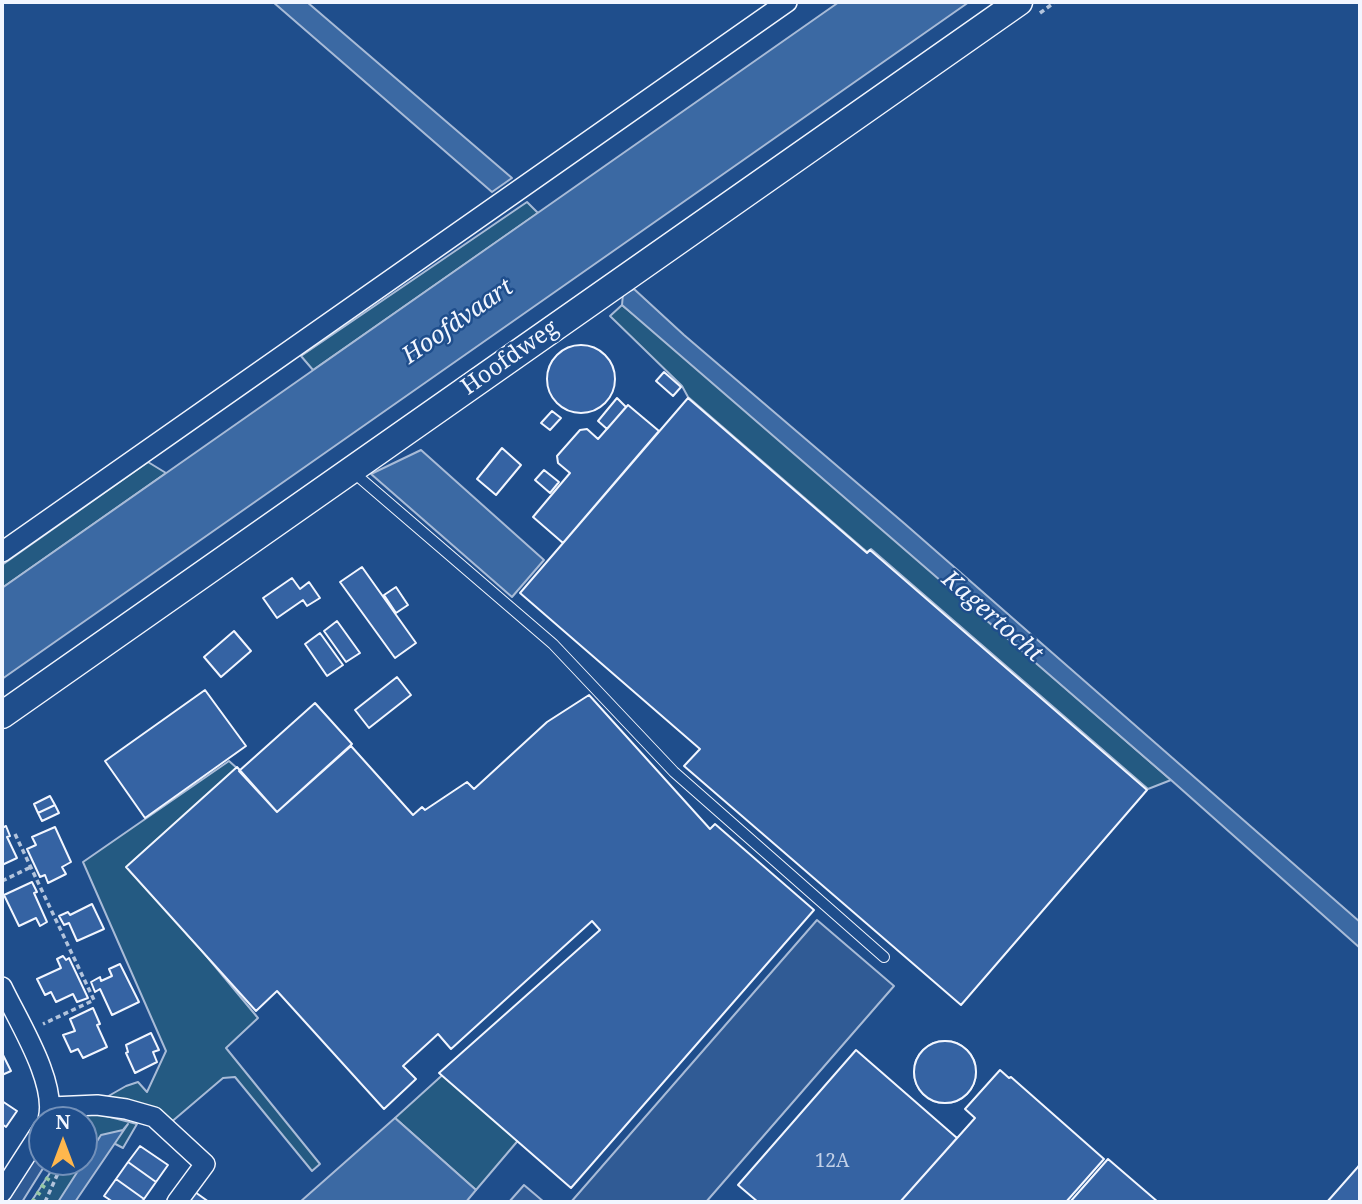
<!DOCTYPE html>
<html>
<head>
<meta charset="utf-8">
<style>
  body { margin:0 }
  #map { position:relative; width:1362px; height:1204px; overflow:hidden; background:#1f4e8c; font-family:"Noto Serif",serif }
  canvas { display:block }
  .frame { position:absolute; inset:0; border:4px solid #f2f6ff; pointer-events:none }
  .north { position:absolute; left:28px; top:1106px; width:70px; height:70px; box-sizing:border-box; background:#1f4e8c; border:2px solid #7391ba; border-radius:50%; rotate:0deg; font-size:19px; font-weight:700; line-height:28px; text-align:center; color:#f2f6ff }
  .north::after { content:''; display:block; margin:auto; width:24px; height:32px; background:#ffb74d; clip-path:polygon(50% 0,100% 100%,50% 72%,0 100%) }
</style>
</head>
<body>
<div id="map">
<canvas width="1362" height="1204"></canvas>
<div class="frame"></div>
<div class="north">N</div>
</div>
<script>
const g = document.querySelector('canvas').getContext('2d');
g.lineJoin = 'round';
function fill(path, color) {
  g.fillStyle = color;
  g.fill(path, 'evenodd');
}
function strokePath(path, color, width, dash) {
  g.strokeStyle = color;
  g.lineWidth = width;
  g.lineCap = dash ? 'butt' : 'round';
  g.setLineDash(dash || []);
  g.stroke(path);
}
function drawText(font, color, halo, rows, align = 'center') {
  g.font = font + ' "Noto Serif",serif';
  g.lineWidth = 5;
  g.setLineDash([]);
  g.textBaseline = 'middle';
  g.strokeStyle = halo;
  g.fillStyle = color;
  for (const [text, x, y, turn = 0] of rows) {
    g.save();
    g.translate(x, y);
    g.rotate((+turn || 0) * Math.PI / 180);
    g.textAlign = isNaN(turn) ? turn : align;
    if (halo) g.strokeText(text, 0, 0);
    g.fillText(text, 0, 0);
    g.restore();
  }
}
const green = new Path2D(`
  M527,202l11,11 -225,157 -12,-14z
  M622,305l54,44 495,431 -23,9 -277,-240 -4,3 -179,-155 -6,-11 -72,-70z
  M148,462l18,11 -164,115v-23z
  M229,761l9,8 -108,95 128,154 -32,30 94,116 -8,7 -77,-94 -12,1 -54,46 -64,-26 21,-12 12,-4 9,10 19,-41 -83,-189z
  M448,1070l73,67 -45,53 -81,-72z
  M87,1111l50,13 -14,24 -19,-10 -40,64h-33l26,-40h27v-42h-2z`);
fill(green, '#245a82');
strokePath(green, '#a8bbd7', 2);
const parking = new Path2D(`
  M817,920l77,66 -188,216h-135z
  M42,1146v16h5l-25,40h-15z
  M524,1185l20,17h-35z`);
fill(parking, '#305b95');
strokePath(parking, '#a8bbd7', 2);
const water = new Path2D(`
  M273,2h34l205,176 -20,14z
  M839,2h130l-967,677v-91z
  M634,289l50,46 221,189 455,398v26l-189,-168 -549,-475 1,-11z
  M421,450l123,110 -32,37 -141,-123z
  M914 1072a31 31 0 1 1 62 0a31 31 0 1 1-62 0Z
  M395,1118l81,72 -10,12h-166z
  M128,1124l-53,78h-17l43,-67 22,-5z`);
fill(water, '#3b69a3');
strokePath(water, '#a8bbd7', 2);
const building = new Path2D(`
  M547 379a34 34 0 1 1 68 0a34 34 0 1 1-68 0Z
  M664,372l17,15 -8,9 -17,-15z
  M617,398l9,9 -19,22 -9,-8z
  M688,398l179,155 3,-3 277,240 -186,215 -277,-239 16,-17 -180,-156z
  M628,405l31,26 -96,112 -30,-26 37,-44 -12,-10 -1,-7 23,-26 7,-1 11,10z
  M552,411l9,7 -11,12 -9,-7z
  M502,448l19,17 -25,30 -19,-16z
  M544,470l15,12 -9,11 -15,-13z
  M362,567l54,76 -21,15 -55,-76z
  M292,578l8,11 9,-7 11,16 -13,8 -4,-6 -26,18 -14,-20z
  M396,587l12,18 -12,8 -12,-18z
  M337,621l23,32 -14,9 -22,-31z
  M234,631l17,20 -30,26 -17,-20z
  M320,633l23,32 -16,11 -22,-32z
  M397,677l14,18 -42,33 -14,-18z
  M205,690l41,56 -101,72 -40,-57z
  M589,695l121,134 5,-5 99,86 -243,278 -132,-115 161,-143 -8,-9 -141,128 -13,-15 -35,32 13,13 -32,30 -107,-118 -21,20 -130,-144 111,-100 40,45 74,-66 62,69 9,-8 3,3 42,-28 7,7 73,-67z
  M315,703l37,41 -75,68 -38,-41z
  M50,796l5,9 -17,8 -4,-9z
  M55,805l4,8 -17,8 -4,-8z
  M6,826l4,10 -3,1 10,21 -15,7v-37z
  M55,827l16,35 -9,5 4,7 -18,9 -3,-8 -5,2 -13,-28 9,-4 -4,-8z
  M32,882l5,10 -3,1 13,29 -7,4 -4,-8 -17,8 -15,-31z
  M92,904l12,25 -27,12 -8,-18 -5,2 -5,-9 9,-4 2,3z
  M63,956l3,4 3,-2 19,40 -11,4 -4,-8 -17,8 -5,-10 -6,3 -8,-16 24,-11 -4,-9z
  M120,964l19,38 -27,13 -12,-26 -5,3 -4,-10 9,-5 1,4 11,-5 -3,-7z
  M93,1008l7,16 -3,1 10,22 -24,11 -5,-9 -7,3 -8,-17 12,-4 -5,-12z
  M151,1033l8,17 -6,2 4,10 -22,11 -9,-20 2,-1 -2,-7z
  M914 1072a31 31 0 1 1 62 0a31 31 0 1 1-62 0Z
  M856,1050l101,88 -57,64h-142l-20,-17z
  M2,1053l9,18 -9,4z
  M1000,1070l9,8 2,-1 93,82 -38,43h-166l75,-84 -10,-9z
  M2,1101l15,10 -11,16 -4,-3z
  M140,1146l28,19 -12,17 -28,-20z
  M1108,1159l50,43h-88z
  M128,1162l28,20 -12,17 -28,-20z
  M1360,1164v38h-33l30,-34z
  M116,1179l28,20 -3,3h-28l-9,-6z
  M195,1192l14,10h-21z`);
fill(building, '#3563a3');
strokePath(building, '#f2f6ff', 2);
const lane = new Path2D(`
  M353,472l200,172 121,128 210,185`);
const street = new Path2D(`
  M2,552l785,-550
  M2,987c16,34 56,96 46,133
  M51,1107l46,-2 29,4 28,8 51,47 -28,38
  M2,1192l40,-62`);
const secondary = new Path2D(`
  M2,715l1017,-713`);
strokePath(lane, '#f2f6ff', 12);
strokePath(street, '#f2f6ff', 22);
strokePath(secondary, '#f2f6ff', 29);
strokePath(new Path2D(`
  M1040,13l15,-11
  M15,834l79,166 -51,24
  M2,881l29,-14
  M45,1202l18,-40`), '#b3c4dc', 3.5, [5, 3.5]);
strokePath(lane, '#1f4e8c', 10);
strokePath(street, '#1f4e8c', 19);
strokePath(secondary, '#1f4e8c', 26);
strokePath(new Path2D(`
  M33,1202l25,-40`), '#97c8a6', 5, [3.5, 5]);
drawText('19px', '#c3d1e8', null, [
  ["12A",832,1162]
]);
drawText('23px', '#f2f6ff', '#1f4e8c', [
  ["Hoofdweg",510,358,-35]
]);
drawText('italic 24px', '#f2f6ff', '#1f4e8c', [
  ["Hoofdvaart",458,322,-35],
  ["Kagertocht",992,617,41]
]);
</script>
</body>
</html>
